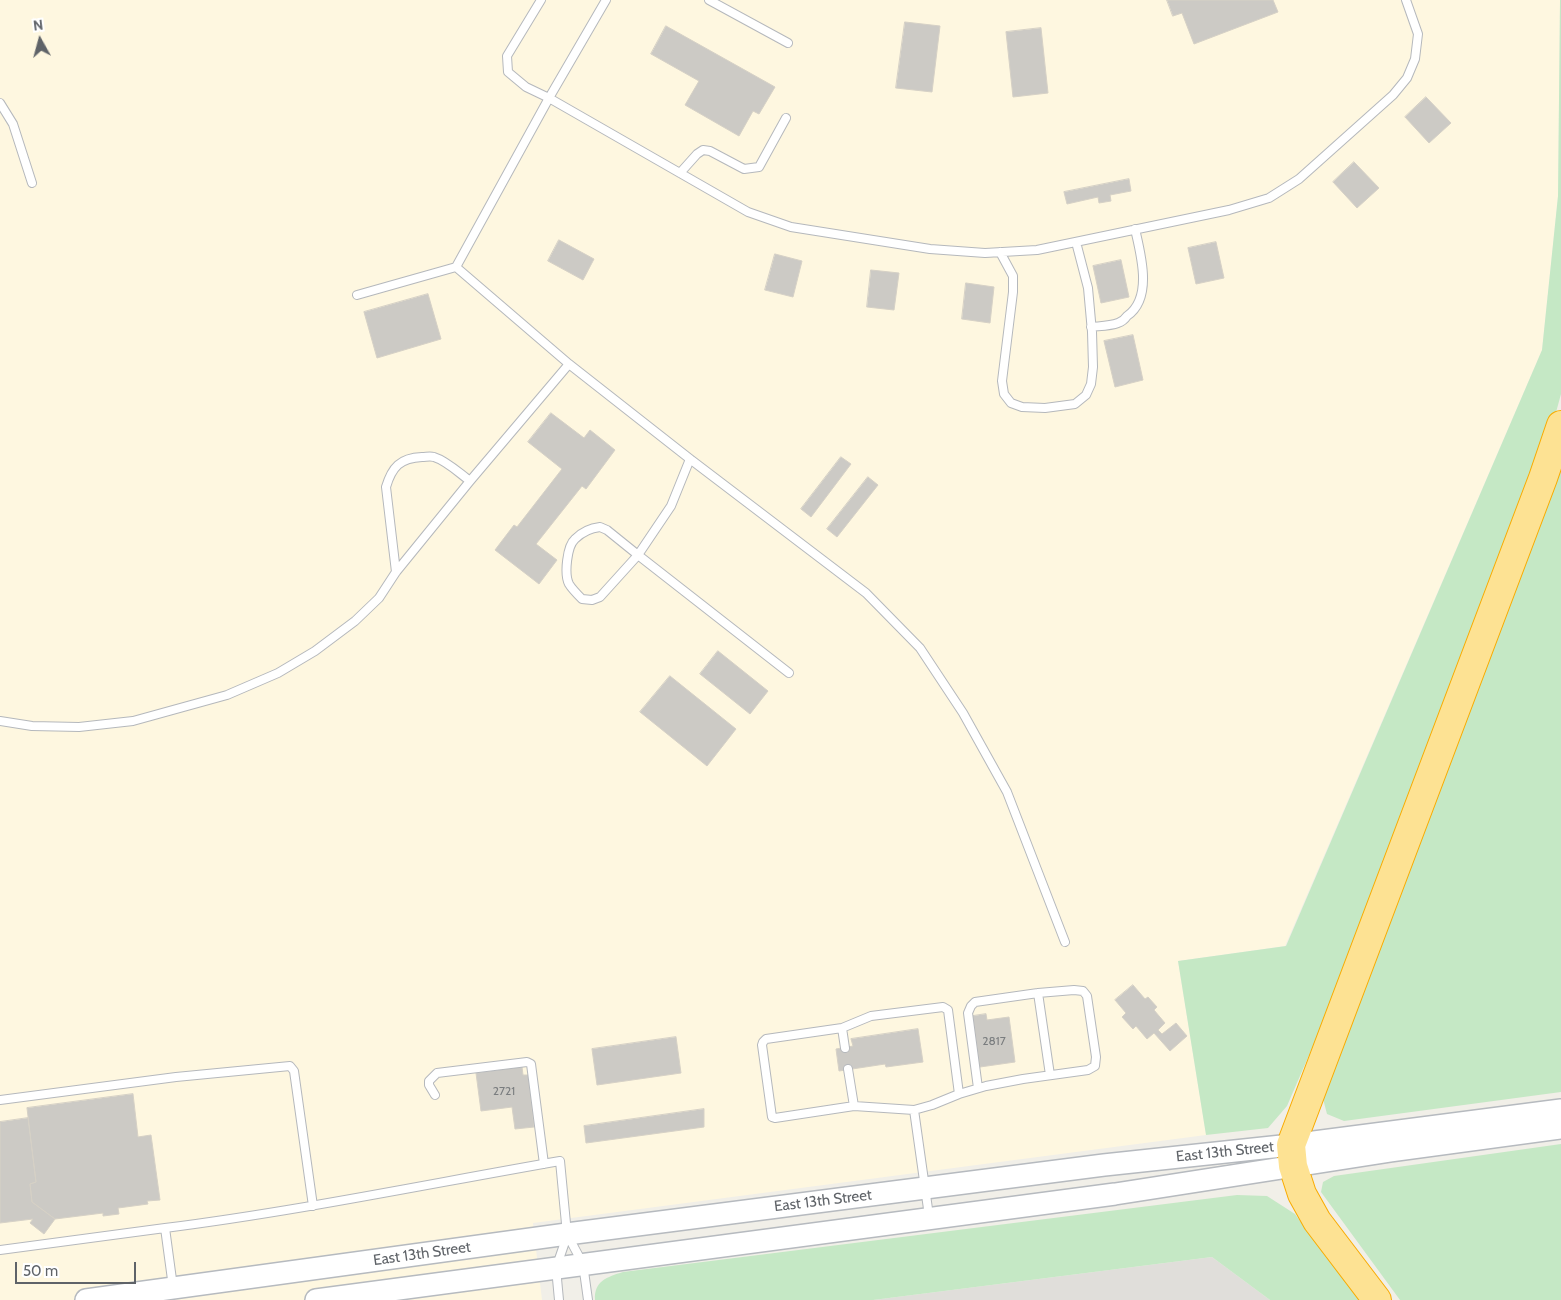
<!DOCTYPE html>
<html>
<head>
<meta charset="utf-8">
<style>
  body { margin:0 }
  #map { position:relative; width:1561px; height:1300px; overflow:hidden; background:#f1efe8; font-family:Cabin,sans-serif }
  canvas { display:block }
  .north { position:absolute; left:15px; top:15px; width:50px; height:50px; -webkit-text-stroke:4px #fff; paint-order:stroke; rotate:353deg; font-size:14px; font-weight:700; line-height:20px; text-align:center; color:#5f6368 }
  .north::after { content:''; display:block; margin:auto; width:18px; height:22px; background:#5f6368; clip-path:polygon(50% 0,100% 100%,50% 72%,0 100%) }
  .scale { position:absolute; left:15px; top:1262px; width:121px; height:22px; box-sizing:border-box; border:2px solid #5f6368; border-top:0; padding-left:6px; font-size:15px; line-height:18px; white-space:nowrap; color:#5f6368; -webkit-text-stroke:4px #fff; paint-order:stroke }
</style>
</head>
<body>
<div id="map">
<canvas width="1561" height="1300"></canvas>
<div class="north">N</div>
<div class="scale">50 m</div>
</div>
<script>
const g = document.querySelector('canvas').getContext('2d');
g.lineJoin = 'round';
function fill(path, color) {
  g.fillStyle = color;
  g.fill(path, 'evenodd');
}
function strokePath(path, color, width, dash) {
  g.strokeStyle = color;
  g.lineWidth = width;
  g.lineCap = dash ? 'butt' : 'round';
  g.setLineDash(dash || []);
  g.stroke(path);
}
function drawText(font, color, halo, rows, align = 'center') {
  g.font = font + ' Cabin,sans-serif';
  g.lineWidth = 5;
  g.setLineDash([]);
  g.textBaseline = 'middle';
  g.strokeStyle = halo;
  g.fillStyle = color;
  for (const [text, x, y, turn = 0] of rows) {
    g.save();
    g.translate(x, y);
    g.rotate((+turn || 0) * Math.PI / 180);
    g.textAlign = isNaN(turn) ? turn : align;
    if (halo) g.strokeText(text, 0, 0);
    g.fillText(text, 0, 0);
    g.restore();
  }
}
fill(new Path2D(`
  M0,0h1560l-2,196 -16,154 -257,596 -107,15 28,174 -673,88 9,77h-542z`), '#fef7e0');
fill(new Path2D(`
  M1212,1257l58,43h-397z`), '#e0deda');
fill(new Path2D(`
  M1560,0h1v394l-9,33 -195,517 -70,162 -19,22 -62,7 -28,-174 108,-15 256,-596 16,-154z
  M1561,461v631l-217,29 -17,-7 -5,-19z
  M1561,1144v156h-161l-79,-108 2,-10 11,-6z
  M1237,1195l30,1 28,18 64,86h-89l-58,-43 -339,43h-278c-1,-19 12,-23 28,-28z`), '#c5e8c5');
const building = new Path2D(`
  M1167,0h106l5,12 -84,32 -12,-31 -9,3z
  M905,22l35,4 -8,66 -36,-4z
  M666,26l109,61 -16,27 -6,-3 -14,25 -54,-31 14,-24 -48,-27z
  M1041,28l7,65 -35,4 -7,-65z
  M1426,97l25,26 -22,20 -24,-26z
  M1354,162l25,26 -22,20 -24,-26z
  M1129,179l2,12 -21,4 1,6 -12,2 -1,-6 -31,7 -3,-12z
  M559,240l35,19 -11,21 -35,-19z
  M1216,242l8,36 -28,6 -8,-36z
  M775,254l27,7 -9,36 -28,-7z
  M1121,260l8,37 -28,6 -8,-37z
  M871,270l28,3 -5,37 -27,-3z
  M966,283l28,4 -4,36 -28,-4z
  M428,294l13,45 -64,19 -13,-46z
  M1133,335l10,45 -28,7 -11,-46z
  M551,413l33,25 6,-8 25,20 -29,39 -4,-3 -46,58 21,16 -18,24 -44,-34 19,-25 3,2 45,-58 -34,-27z
  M841,457l10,7 -40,53 -10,-8z
  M868,477l10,8 -41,52 -10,-8z
  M718,651l50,40 -18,23 -50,-40z
  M670,676l66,53 -29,37 -67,-54z
  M1133,985l12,14 3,-2 9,10 -3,3 11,13 -7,7 4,4 14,-11 11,13 -17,15 -16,-18 -7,6 -11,-13 -3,3 -11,-12 4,-4 -11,-13z
  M986,1014l1,6 22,-3 6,45 -35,5 -7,-51z
  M918,1029l5,33 -37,5 -1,-3 -46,7 -3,-22 17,-3 -2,-7z
  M676,1037l5,36 -84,12 -5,-36z
  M522,1067l1,8h5l6,52 -19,2 -3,-22 -31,4 -5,-38z
  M133,1094l5,43 13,-2 9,65 -13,1 1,3 -30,4 1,6 -16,2v-3l-48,6 -23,-17 -2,-18 6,-2 -9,-74z
  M704,1109v18l-118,16 -2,-17z
  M28,1118l8,64 -6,2 2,18 23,17 -11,15 -14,-11 3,-4 -33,4v-101z`);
fill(building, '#cccac5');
strokePath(building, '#d6d1c6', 1);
const service = new Path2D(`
  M541,0l-34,56 1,16 18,15 23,11 199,114 43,15 139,22 55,4 52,-3 192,-40 40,-12 30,-19 94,-84 14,-17 8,-19 3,-25 -12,-34
  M606,0l-57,98 -93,169 113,97 121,95 176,134 54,55 43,65 44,79 58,150
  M709,0l79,43
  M0,103l13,21 19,59
  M680,173l17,-19 6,-4 7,1 34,18 15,-2 27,-49
  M1000,252l13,24v16l-11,89 2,13 7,9 11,4 23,1 30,-4 11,-9 5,-11 2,-17 -1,-35 -4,-44 -12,-46
  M357,295l99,-28
  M1091,327c9,-1 19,-1 27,-4 3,-1 7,-4 9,-7 26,-18 14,-61 8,-87
  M690,459l-19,47 -33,49 151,118
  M600,527l7,3 31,25 -38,42 -8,3 -10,-1c-4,-4 -10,-10 -13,-15 -5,-10 -2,-38 6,-45 7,-7 16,-11 25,-12z
  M396,572l-10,-85c6,-20 14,-29 36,-30 4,0 8,-1 12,0 13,4 25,16 36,24
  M0,721l32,5 47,1 54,-6 94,-26 51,-22 37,-22 40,-30 24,-23 17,-26 74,-91 99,-117
  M1038,993l12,82
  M842,1028l3,20
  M848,1069l6,37
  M959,1094l-11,-84 -5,-3 -72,9 -29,12 -76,11 -3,3 -1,3 10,72 3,1 79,-12 60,4 18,-5 27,-11 27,-8 37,-7 65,-9 7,-4 1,-9 -9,-61 -4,-5 -9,-1 -36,3 -63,9 -4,4 -3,7 10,75
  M435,1095l-6,-10v-4l8,-8 90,-11 4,2 13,100
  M0,1100l176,-23 114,-11 4,5 19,135
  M914,1110l15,106
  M165,1228c133,-17 263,-44 395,-67l7,73 16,30 5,36
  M0,1250l165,-22 8,59
  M559,1300l-3,-32 11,-32`);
const secondary = new Path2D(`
  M86,1300l481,-66 537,-69 187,-20 270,-35
  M316,1300l799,-106 276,-43 170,-23`);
const motorway = new Path2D(`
  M1377,1300l-60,-79 -15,-27 -9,-28 -2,-21 252,-667 18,-53`);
strokePath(service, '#b5b8bc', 10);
strokePath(secondary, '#b6babf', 24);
strokePath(motorway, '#f9ab00', 30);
strokePath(service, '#fff', 8);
strokePath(secondary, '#fff', 21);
strokePath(motorway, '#fde293', 28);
drawText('12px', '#7a7d7f', null, [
  ["2817",994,1041],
  ["2721",504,1091]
]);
drawText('15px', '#5f6368', '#fff', [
  ["East 13th Street",1225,1152,-6],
  ["East 13th Street",823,1201,-7],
  ["East 13th Street",422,1254,-8]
]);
</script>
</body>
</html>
